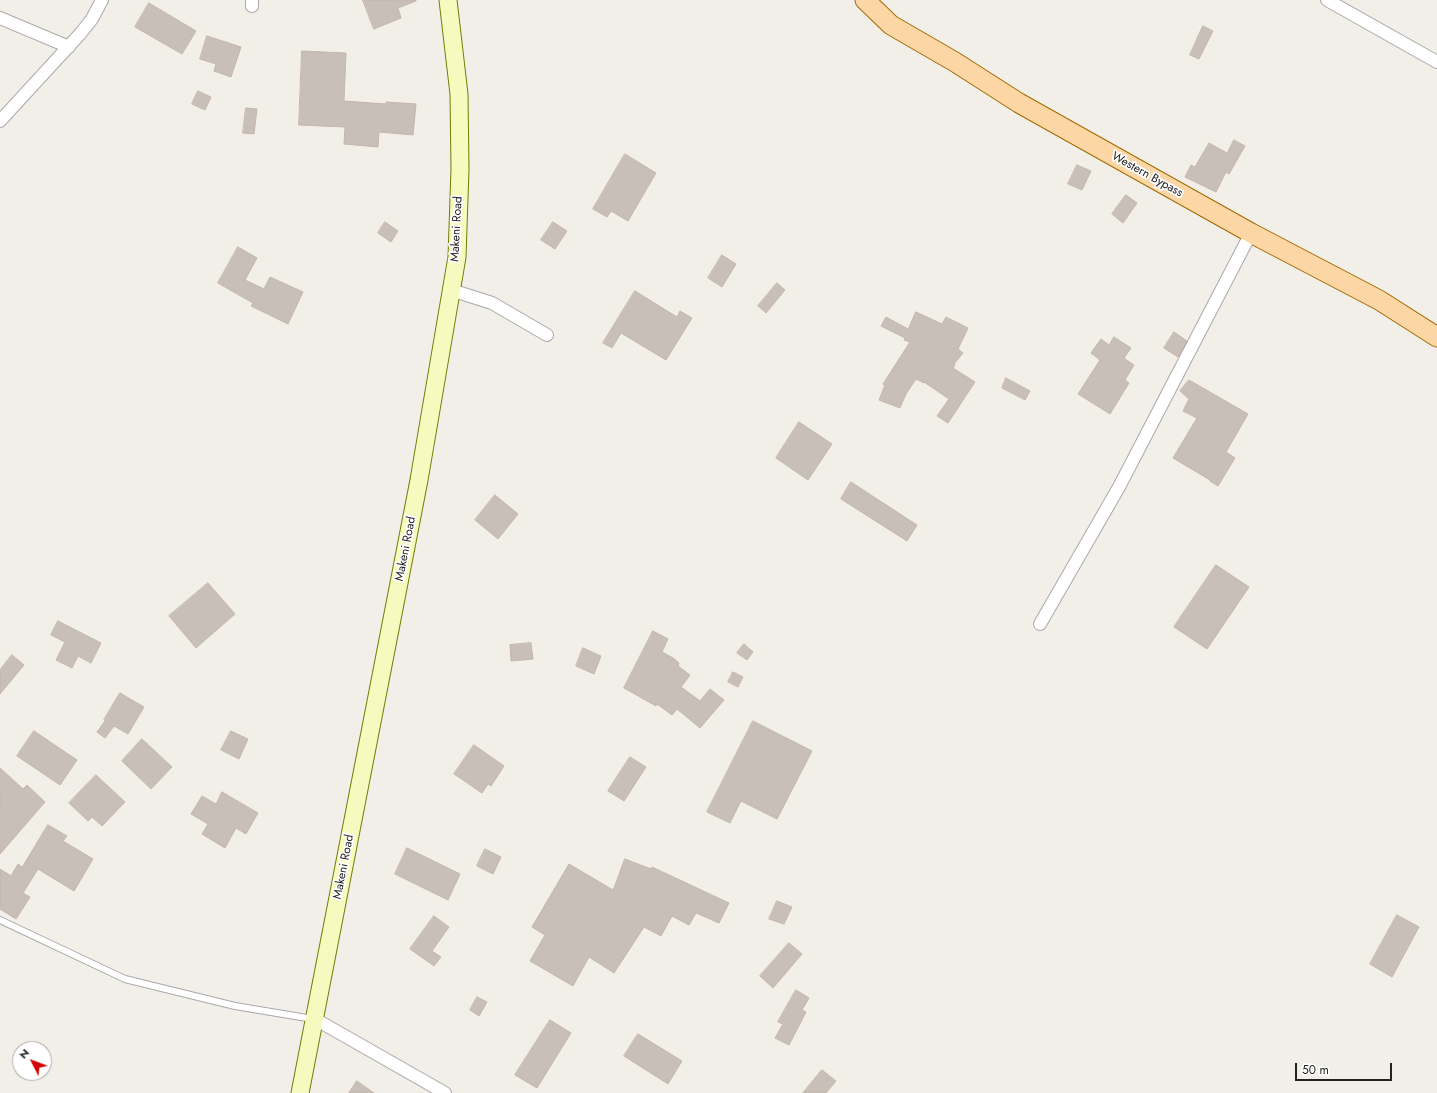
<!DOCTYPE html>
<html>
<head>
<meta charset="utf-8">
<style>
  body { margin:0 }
  #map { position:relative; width:1437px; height:1093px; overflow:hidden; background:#f2efe9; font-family:Jost,sans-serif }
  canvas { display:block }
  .north { position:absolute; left:12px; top:1041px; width:40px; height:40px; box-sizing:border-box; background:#fff; border:1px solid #a7a7a7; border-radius:50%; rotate:312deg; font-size:11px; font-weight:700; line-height:16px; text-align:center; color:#222 }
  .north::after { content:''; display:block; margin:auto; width:14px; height:18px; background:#d40000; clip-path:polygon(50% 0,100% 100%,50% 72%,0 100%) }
  .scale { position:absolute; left:1295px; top:1063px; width:97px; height:18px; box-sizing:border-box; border:2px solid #222; border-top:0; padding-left:5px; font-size:12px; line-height:14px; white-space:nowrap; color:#222; -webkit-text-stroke:3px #fff; paint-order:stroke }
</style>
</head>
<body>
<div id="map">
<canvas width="1437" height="1093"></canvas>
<div class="north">N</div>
<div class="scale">50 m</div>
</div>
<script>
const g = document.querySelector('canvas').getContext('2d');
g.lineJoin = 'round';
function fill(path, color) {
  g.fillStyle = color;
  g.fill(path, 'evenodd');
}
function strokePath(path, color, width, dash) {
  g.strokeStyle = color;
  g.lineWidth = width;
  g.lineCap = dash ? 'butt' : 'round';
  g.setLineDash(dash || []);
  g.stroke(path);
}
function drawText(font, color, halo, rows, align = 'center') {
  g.font = font + ' Jost,sans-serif';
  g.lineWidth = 3.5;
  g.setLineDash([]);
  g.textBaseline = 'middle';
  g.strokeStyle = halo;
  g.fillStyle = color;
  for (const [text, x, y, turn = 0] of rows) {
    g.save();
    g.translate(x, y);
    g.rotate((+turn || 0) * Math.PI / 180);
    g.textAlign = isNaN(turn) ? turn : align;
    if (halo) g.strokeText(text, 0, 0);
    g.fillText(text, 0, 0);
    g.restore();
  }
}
const building = new Path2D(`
  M363,0h53v1l-18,7 3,10 -27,11z
  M149,3l47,28 -14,23 -47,-27z
  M1203,26l10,5 -14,28 -9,-4z
  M207,36l34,11 -10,30 -17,-6 2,-7 -16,-5z
  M302,51l44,2 -2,48 42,3v-2l30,2 -3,31 -34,-3 -1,15 -34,-3 1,-17 -46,-2z
  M198,91l13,6 -6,13 -13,-6z
  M246,108l11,1 -3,25 -11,-1z
  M1234,140l11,6 -16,28 -3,-2 -10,20 -31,-15 6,-12 4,2 14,-24 18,10z
  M625,154l31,19 -28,48 -17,-10 -4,6 -14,-8z
  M1077,165l14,6 -9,19 -14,-6z
  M1126,195l11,8 -14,20 -11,-9z
  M385,222l13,9 -7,11 -13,-9z
  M553,222l14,9 -12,18 -14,-9z
  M238,247l19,11 -12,22 19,9 6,-12 33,15 -15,32 -37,-18 2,-3 -35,-20z
  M722,255l14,9 -14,23 -14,-9z
  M777,283l8,7 -19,23 -8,-7z
  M635,291l42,26 3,-6 12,7 -26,42 -45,-27 -9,15 -9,-5z
  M916,312l26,12 4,-7 22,11 -10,21 5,4 -9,11 1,1 -2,3 22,14 -27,41 -11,-7 12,-17 -25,-17v1l-8,-4 -10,15 -6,14 -21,-8 6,-15 -2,-1 27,-42 -6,-2 1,-2 -24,-12 5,-9 22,12z
  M1174,332l13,9 -9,16 -14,-9z
  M1114,337l17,11 -7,10 10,7 -9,15 4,3 -19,31 -32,-20 22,-34 -9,-7 10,-14 8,6z
  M1006,378l24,13 -5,9 -23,-12z
  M1189,380l59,34 -22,38 9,6 -17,28 -8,-5v-1l-37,-22 24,-40 -14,-7 6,-12 -9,-8z
  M799,422l33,22 -24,36 -32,-22z
  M851,482l66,43 -10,16 -66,-42z
  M495,495l23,19 -20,25 -23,-19z
  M1216,565l33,22 -42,62 -33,-22z
  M208,583l27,31 -39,34 -27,-32z
  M58,621l43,22 -10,20 -13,-7 -6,12 -16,-8 9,-18 -14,-7z
  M653,631l15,8 -6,13 11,6 6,5 -1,3 12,9 -9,12 19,14 10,-12 14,11 -24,28 -23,-19 -5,6 -15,-11 -1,2 -32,-18z
  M531,643l2,16 -22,2 -1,-16z
  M744,644l9,8 -6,8 -10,-7z
  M583,648l18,8 -7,18 -18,-8z
  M12,655l12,10 -24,29v-24z
  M733,672l10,5 -5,10 -10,-5z
  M120,693l24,14 -16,27 -14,-8 -9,12 -8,-6 8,-11 -1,-1z
  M753,721l59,30 -35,68 -36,-18 -11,22 -23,-11z
  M34,731l43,29 -17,25 -43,-29z
  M231,731l17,8 -9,20 -18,-9z
  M142,739l30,28 -21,22 -29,-28z
  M474,745l30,21 -13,20 -3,-2 -6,9 -28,-19z
  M630,757l16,10 -22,34 -16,-10z
  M0,768l23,21 4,-4 18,17 -45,52z
  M96,775l29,27 -23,24 -10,-9 -4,4 -19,-18z
  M222,792l36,21 -12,21 -10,-6 -11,20 -23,-14 6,-10 -17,-10 11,-18 14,8z
  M48,825l19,11 -4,5 30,18 -19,32 -36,-22 -15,24 7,4 -14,22 -16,-10v-40l11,7 7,-12 4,3z
  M407,848l53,26 -12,26 -53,-26z
  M485,849l16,8 -8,17 -16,-8z
  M625,859l26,10 1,-2 77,36 -10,20 -23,-10 -7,12 -17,-9 -11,20 -17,-9 -30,46 -25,-16 -16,29 -43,-25 15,-26 -13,-8 37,-63 44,26z
  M777,901l15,6 -8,17 -15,-5z
  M1397,915l22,12 -27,50 -22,-13z
  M434,916l15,11 -17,24 9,6 -7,9 -24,-17z
  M789,943l13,11 -29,34 -13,-12z
  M796,990l13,8 -7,12 4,2 -17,33 -14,-7 8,-14 -5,-2z
  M477,997l10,5 -8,14 -9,-6z
  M550,1020l21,13 -34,55 -22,-13z
  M638,1034l44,27 -14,23 -44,-28z
  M822,1070l14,11 -10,12h-23z
  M357,1081l17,12h-25z`);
fill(building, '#c7bfb8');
strokePath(building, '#c4b6ab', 1);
const service = new Path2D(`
  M0,920l125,59 110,27 78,13`);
const minor = new Path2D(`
  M1327,0l110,62
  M252,6v-6
  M0,18l69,29
  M0,121l80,-87 12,-15 10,-19
  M451,290l41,13 55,32
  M1040,624l79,-137 132,-254
  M315,1019l130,74`);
const secondary = new Path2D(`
  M300,1093l119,-613 38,-223 3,-88 -1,-75 -11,-94`);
const primary = new Path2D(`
  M865,0l26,25 64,37 64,41 232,130 128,67 58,37`);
strokePath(service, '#a9a9a9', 8);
strokePath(minor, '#a9a9a9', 14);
strokePath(secondary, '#707d05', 19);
strokePath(primary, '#a06b00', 21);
strokePath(service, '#fff', 6);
strokePath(minor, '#fff', 12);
strokePath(secondary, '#f7fabf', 17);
strokePath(primary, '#fcd6a4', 19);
drawText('12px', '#222', '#fff', [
  ["Western Bypass",1147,175,29],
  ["Makeni Road",457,229,-87],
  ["Makeni Road",406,549,-79],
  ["Makeni Road",344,867,-79]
]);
</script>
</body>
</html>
